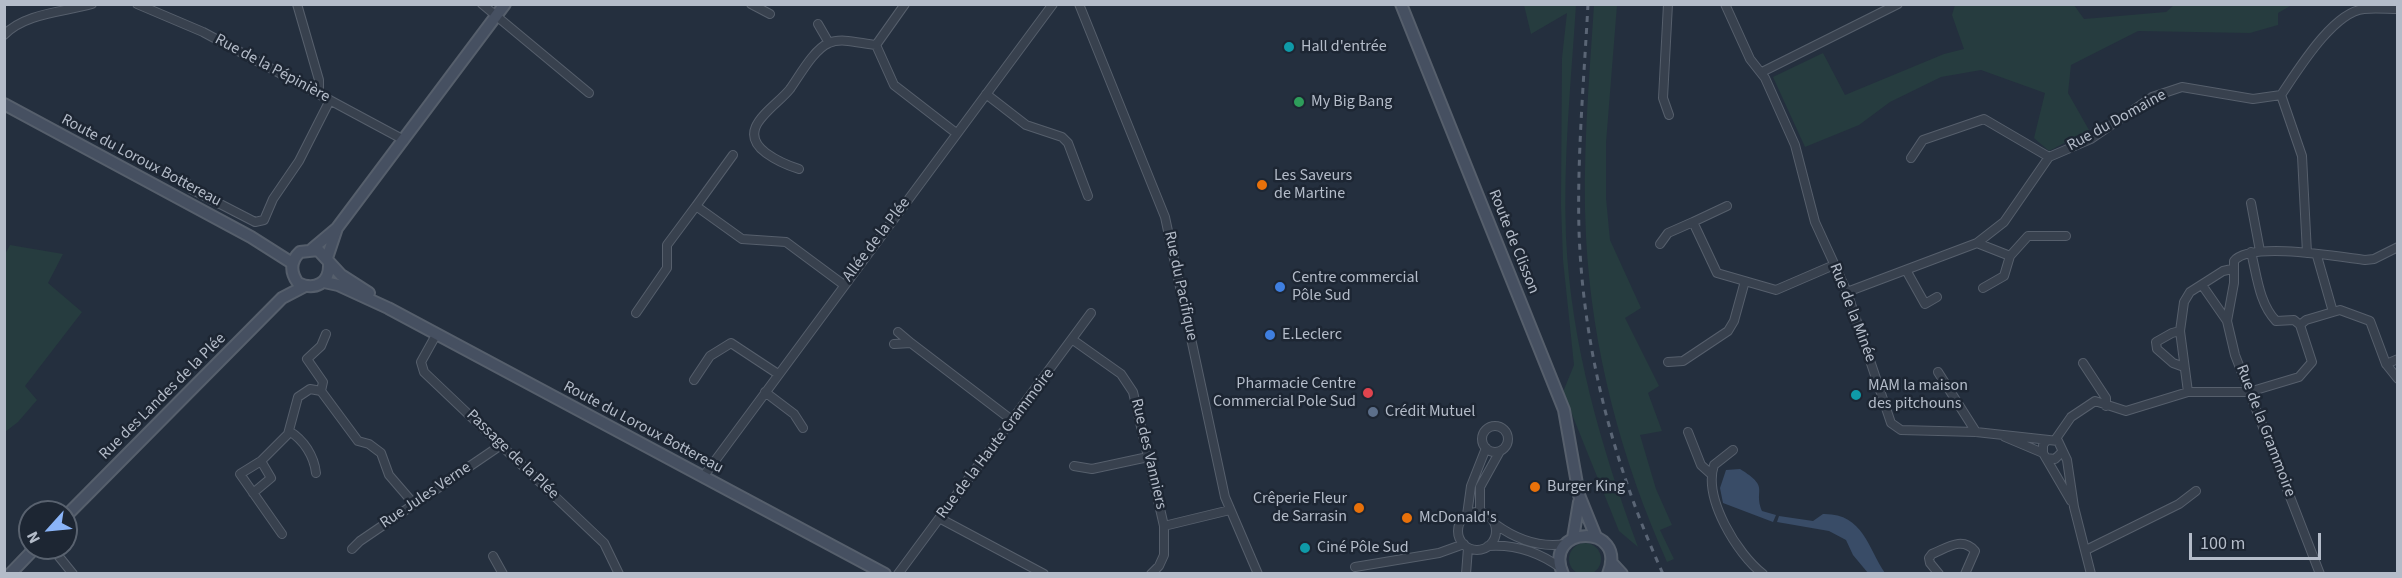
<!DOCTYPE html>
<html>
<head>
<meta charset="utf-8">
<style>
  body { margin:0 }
  #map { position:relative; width:2402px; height:578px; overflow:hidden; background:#242f3e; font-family:"Source Sans 3",sans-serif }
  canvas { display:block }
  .frame { position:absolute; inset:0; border:6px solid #b4bcc9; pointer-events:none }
  .north { position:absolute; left:18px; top:500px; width:60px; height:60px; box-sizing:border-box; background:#1d2633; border:2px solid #59626f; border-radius:50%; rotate:243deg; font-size:16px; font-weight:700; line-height:24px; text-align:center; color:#b4bcc9 }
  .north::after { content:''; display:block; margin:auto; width:21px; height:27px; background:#8ab4f8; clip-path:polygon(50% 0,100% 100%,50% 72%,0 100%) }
  .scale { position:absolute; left:2189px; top:533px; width:132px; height:27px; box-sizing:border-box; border:3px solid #b4bcc9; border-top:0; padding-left:8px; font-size:18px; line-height:21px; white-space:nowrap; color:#b4bcc9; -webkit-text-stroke:4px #1d2633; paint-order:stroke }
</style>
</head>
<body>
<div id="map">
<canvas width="2402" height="578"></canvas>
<div class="frame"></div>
<div class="north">N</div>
<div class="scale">100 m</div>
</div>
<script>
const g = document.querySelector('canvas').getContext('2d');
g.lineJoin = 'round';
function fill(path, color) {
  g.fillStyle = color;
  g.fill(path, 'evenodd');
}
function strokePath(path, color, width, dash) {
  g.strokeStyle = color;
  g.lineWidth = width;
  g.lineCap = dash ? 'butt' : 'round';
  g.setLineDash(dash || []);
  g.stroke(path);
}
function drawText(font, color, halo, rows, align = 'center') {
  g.font = font + ' "Source Sans 3",sans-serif';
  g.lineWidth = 5;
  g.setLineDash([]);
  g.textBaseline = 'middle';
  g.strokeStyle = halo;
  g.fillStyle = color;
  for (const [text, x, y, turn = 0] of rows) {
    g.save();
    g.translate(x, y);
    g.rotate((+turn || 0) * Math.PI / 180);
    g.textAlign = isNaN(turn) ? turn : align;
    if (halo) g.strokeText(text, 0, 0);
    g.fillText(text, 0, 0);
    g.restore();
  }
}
fill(new Path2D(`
  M1524,5h52c-5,77 -13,154 -10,232 5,107 35,210 72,310l-19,-16 -56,-139 11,-27 -11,-105 -2,-55 1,-147 5,-45 -36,21z
  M1594,5h23l-11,138v55l4,42 31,68 -16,10 34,68 -11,7 14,38 -22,4 16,54 16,36 -12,5 14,29 -7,3c-46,-103 -75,-212 -81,-325 -4,-77 3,-155 8,-232z
  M1955,5h119l10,14 82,-7 8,-7h118l-14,8v12l-28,8 -112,-2 -67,34 -3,28 21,37 -40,21 -15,-13 11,-45 -64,-23 -40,7 -51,25 -31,23 -54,22 -32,-70 50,-24 22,42 99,-41 20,-5 -12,-34z
  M10,245l53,9 -15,29 34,29 -57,74 12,14 -19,22 -13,10 -1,-176z
  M1569 559a16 16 0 1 1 32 0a16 16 0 1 1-32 0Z`), '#263c3f');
fill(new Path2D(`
  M1740,469c31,19 13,20 22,42l14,4 -3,7 -50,-19 -3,-15 6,-18z
  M1823,514c40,-1 45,34 62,59h-17l-15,-18 -7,-15 -17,-9 -52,-9 2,-6 34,5z`), '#394c67');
const street = new Path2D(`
  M137,4l66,28 201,108
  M297,4l22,76v14
  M482,4l107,89
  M751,4l19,10
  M1079,4l86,213 60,280 33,77
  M1668,4l-5,94 6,17
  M1725,4l25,55 15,19 30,67 20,77 32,70 44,131 10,7 75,2 82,9 9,19 7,47 17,67
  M818,24l11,19
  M4,35c21,-22 60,-23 88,-31
  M876,45l29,-41
  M1762,72l136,-68
  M986,94l40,31 36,12 6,6 20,53
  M2281,95l21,61 5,97
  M1911,158l12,-18 61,-21 65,38
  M799,169c-13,-4 -22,-8 -33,-16 -32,-24 9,-45 24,-64 10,-14 24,-40 39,-46 13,-6 33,1 47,2l18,40 62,48
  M186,182l5,7 64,33 9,-2 9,-21 26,-38 31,-61
  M2251,203l9,48
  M696,206l37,-51
  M1693,222l34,-16
  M1977,243l33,13
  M1660,244l8,-11 25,-11 24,51 59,17 58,-25
  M2251,252c6,24 8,51 25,69l18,-1 6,5
  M1906,270l19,34 12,-7
  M2202,285l25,36
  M1983,288l21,-12 6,-20 18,-20h38
  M1847,292l130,-49 27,-21 45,-65 42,-18 61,-42 30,-10 71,12 28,-4c17,-25 52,-83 83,-86 11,-1 23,0 34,0
  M2333,312l7,-2 30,11 16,43 12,15
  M636,313l31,-45v-23l29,-39 46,33 44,3 58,43
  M2180,331l-8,2 -16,9 1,7 16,14 11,4
  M898,332l13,11
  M436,335l-15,27 3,10 180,171 15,31
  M1073,340l48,34 12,18 31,134v29l-5,11 -8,8
  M894,344l17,-1 102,78
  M1668,362l15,-1 45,-30 6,-10 11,-40
  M2083,363l23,35v8
  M2386,364l12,-5
  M1938,372l38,60
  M694,380l16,-24 21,-13 47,31
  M321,391l2,-9 -16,-23 14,-13 5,-12
  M765,392l29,22 9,14
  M2188,392l-8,-61 4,-29 6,-10 33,-21 9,-2
  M1482 439a13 13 0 1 1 26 0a13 13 0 1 1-26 0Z
  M289,431c15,9 25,25 27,42
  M1688,432l13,33 10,9
  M2005,437l38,16
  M2047,440l-4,5v8l28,48
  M2055,440l16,-23 24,-16 31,10 62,-19h61l50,-15 13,-15 -12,-37 6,-5 27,-8 -16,-56
  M1733,450l-19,15c-11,33 23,89 49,109
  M2046,458l9,1 7,-7
  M1074,466l18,3 56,-12
  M703,477l350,-473
  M253,493l18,-15 -10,-17
  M1458 531a19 19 0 1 1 38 0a19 19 0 1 1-38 0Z
  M1480,512v-25l20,-36
  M1467,515l4,-29 15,-38
  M941,519l103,55
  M1495,524c22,16 44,24 70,20
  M1164,526l66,-16
  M282,534l-42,-60 21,-13 27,-27 10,-37 12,-8 11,2 37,50 11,3 12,9 8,22 25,29
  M1488,546c27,-2 51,6 73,22
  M52,548l21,26
  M352,549l8,-8 141,-96
  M2086,550l93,-46 17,-13
  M493,556l10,18
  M1355,567l84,-14 25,-9
  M898,574l193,-261
  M1466,574l2,-26
  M1939,574l-9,-11 -1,-5 3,-4c15,-6 30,-18 43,-3l-10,23
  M2320,574l-85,-219 -8,-34 7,-38v-22c16,-20 106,-4 131,-1l9,-1 24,-12`);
const secondary = new Path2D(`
  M1401,4l163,406 15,85 17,42
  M4,104l247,133 41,26
  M312,249l25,-21 168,-224
  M327,258l10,-30
  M329,264c1,19 -14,27 -31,19 -8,-11 -8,-22 2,-31l18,-2 23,25 28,18
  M324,282l14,3 50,23 497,266
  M66,516l216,-218 23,-12
  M1573,538l6,-36
  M1611,562l11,12
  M10,574l25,-26
  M1563,574c-22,-49 66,-52 45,0`);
strokePath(street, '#565f6c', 10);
strokePath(secondary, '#565f6c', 14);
strokePath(street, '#38414e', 8);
strokePath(secondary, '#465061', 10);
strokePath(new Path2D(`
  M1588,4c-4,76 -11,152 -9,227 4,119 35,235 84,343`), '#5a6575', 3, [6, 6]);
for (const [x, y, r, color] of [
  [1289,47,6,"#0f9aa8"],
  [1299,102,6,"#2e9e5b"],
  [1262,185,6,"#e8710a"],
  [1280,287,6,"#3f7fe0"],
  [1270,335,6,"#3f7fe0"],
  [1368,393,6,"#e0444e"],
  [1856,395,6,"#0f9aa8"],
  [1373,412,6,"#5c6f8a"],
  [1535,487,6,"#e8710a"],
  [1359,508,6,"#e8710a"],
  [1407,518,6,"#e8710a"],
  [1305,548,6,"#0f9aa8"]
]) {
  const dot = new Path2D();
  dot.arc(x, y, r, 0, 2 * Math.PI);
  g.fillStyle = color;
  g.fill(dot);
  strokePath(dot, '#1d2633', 2);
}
drawText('16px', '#b4bcc9', '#1d2633', [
  ["Hall d'entrée",1301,47],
  ["My Big Bang",1311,102],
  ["Les Saveurs",1274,176],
  ["de Martine",1274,194],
  ["Centre commercial",1292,278],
  ["Pôle Sud",1292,296],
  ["E.Leclerc",1282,335],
  ["Pharmacie Centre",1356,384,"right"],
  ["Commercial Pole Sud",1356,402,"right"],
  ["MAM la maison",1868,386],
  ["des pitchouns",1868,404],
  ["Crédit Mutuel",1385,412],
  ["Burger King",1547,487],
  ["Crêperie Fleur",1347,499,"right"],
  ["de Sarrasin",1347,517,"right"],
  ["McDonald's",1419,518],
  ["Ciné Pôle Sud",1317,548]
], 'left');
drawText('16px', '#b4bcc9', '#1d2633', [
  ["Rue de la Pépinière",272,69,28],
  ["Rue du Domaine",2117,121,-29],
  ["Route du Loroux Bottereau",141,161,28],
  ["Allée de la Plée",877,240,-53],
  ["Route de Clisson",1513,242,68],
  ["Rue du Pacifique",1180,286,78],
  ["Rue de la Minée",1852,313,69],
  ["Rue des Landes de la Plée",163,397,-45],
  ["Route du Loroux Bottereau",643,428,28],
  ["Rue de la Grammoire",2265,431,69],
  ["Rue de la Haute Grammoire",996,444,-53],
  ["Rue des Vanniers",1148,454,77],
  ["Passage de la Plée",512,455,44],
  ["Rue Jules Verne",426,496,-34]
]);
</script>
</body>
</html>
